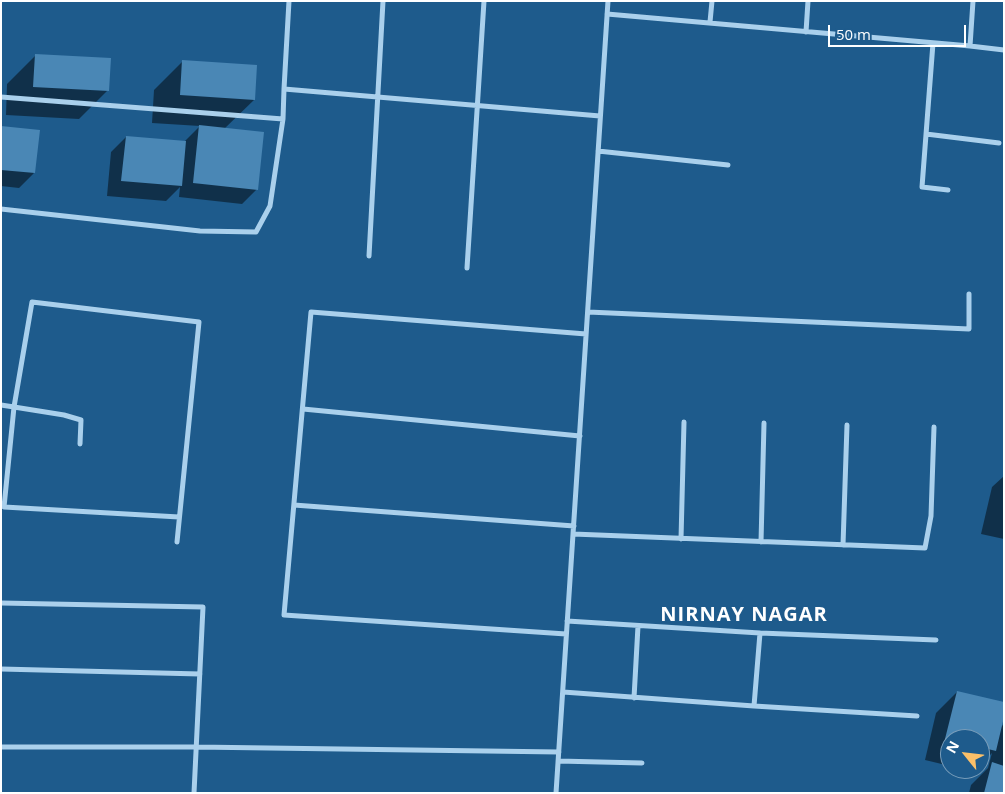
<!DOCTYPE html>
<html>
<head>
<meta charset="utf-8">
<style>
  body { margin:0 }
  #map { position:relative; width:1005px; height:794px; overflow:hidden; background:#1e5b8c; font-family:"Open Sans",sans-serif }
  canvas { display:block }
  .frame { position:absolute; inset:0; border:2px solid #fff; pointer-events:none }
  .north { position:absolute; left:940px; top:729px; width:50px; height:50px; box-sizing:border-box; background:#1e5b8c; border:1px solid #789dba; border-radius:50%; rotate:299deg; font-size:14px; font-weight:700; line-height:20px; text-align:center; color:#fff }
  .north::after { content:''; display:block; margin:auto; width:18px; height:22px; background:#fbc069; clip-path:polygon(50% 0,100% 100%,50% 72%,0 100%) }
  .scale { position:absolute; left:828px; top:25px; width:138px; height:22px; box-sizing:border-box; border:2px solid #fff; border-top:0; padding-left:6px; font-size:15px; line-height:18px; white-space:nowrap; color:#fff; -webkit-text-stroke:4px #1e5b8c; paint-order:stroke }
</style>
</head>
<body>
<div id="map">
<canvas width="1005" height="794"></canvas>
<div class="frame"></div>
<div class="north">N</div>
<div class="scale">50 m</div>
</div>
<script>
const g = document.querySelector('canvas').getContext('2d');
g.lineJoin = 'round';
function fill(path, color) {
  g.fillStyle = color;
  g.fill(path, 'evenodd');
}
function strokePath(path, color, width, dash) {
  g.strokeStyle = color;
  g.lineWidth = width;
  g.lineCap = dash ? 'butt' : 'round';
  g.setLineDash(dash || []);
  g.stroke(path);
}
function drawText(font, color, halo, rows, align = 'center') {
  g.font = font + ' "Open Sans",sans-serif';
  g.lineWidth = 4;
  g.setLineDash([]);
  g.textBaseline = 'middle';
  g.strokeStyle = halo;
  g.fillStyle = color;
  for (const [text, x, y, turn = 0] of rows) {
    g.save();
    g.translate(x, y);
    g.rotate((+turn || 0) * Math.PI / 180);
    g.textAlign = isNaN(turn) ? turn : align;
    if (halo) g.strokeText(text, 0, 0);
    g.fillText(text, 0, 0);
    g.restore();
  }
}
fill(new Path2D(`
  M35,56l73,34 -29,29 -73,-4 1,-31z
  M183,61l71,39 -30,29 33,60 -15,15 -63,-7 1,-10 -14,14 -59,-5 4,-44 15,-15 58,5 16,-16 -48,-3 2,-33z
  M1,127l33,46 -15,15 -18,-2z
  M1004,476v63l-23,-5 11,-47z
  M957,692l43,36 4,-4v69h-35l2,-8 17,-17 4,-15 -12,12v-26h-30v27l-25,-6 11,-47z
  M962,769h14l-3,3z`), '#0007');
fill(new Path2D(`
  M35,54l76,4 -2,33 -76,-4z
  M182,60l75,5 -2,35 -75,-5z
  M199,125l65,7 -6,58 -65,-7z
  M1,126l39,4 -5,43 -34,-3z
  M126,136l60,5 -4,45 -61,-5z
  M957,691l47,11v15l-8,34 -16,-4v-8h-35z
  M992,762l12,4v27h-20z`), '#4a87b5');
strokePath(new Path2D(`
  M289,1l-5,88 316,27
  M607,14l363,32 3,-45
  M710,22l2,-21
  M806,32l2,-31
  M933,43l-11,144 26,3
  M970,46l34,4
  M1,97l282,22
  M926,134l73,9
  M598,151l130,14
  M1,209l199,22 56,1 14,-26 13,-87 1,-30
  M369,256l14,-255
  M467,268l17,-267
  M588,312l381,17v-35
  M1,405l13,2 18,-105 167,20 -22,220
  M303,409l277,27
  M80,444l1,-24 -17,-5 -50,-8 -10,100 175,10
  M294,505l280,21
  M573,534l352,14 6,-32 3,-89
  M681,539l3,-117
  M761,542l3,-119
  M843,545l4,-120
  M1,603l202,4 -9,186
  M567,621l193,12 176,7
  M566,634l-282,-19 27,-303 275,22
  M1,669l199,5
  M563,692l191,14 6,-73
  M634,698l4,-72
  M754,706l163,10
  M1,747h195l363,5
  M558,761l84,2
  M556,793l52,-792`), '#aad0ec', 5);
g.letterSpacing = '1px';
drawText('bold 20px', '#fff', '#1e5b8c', [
  ["NIRNAY NAGAR",744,615]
]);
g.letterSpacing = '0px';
</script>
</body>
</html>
